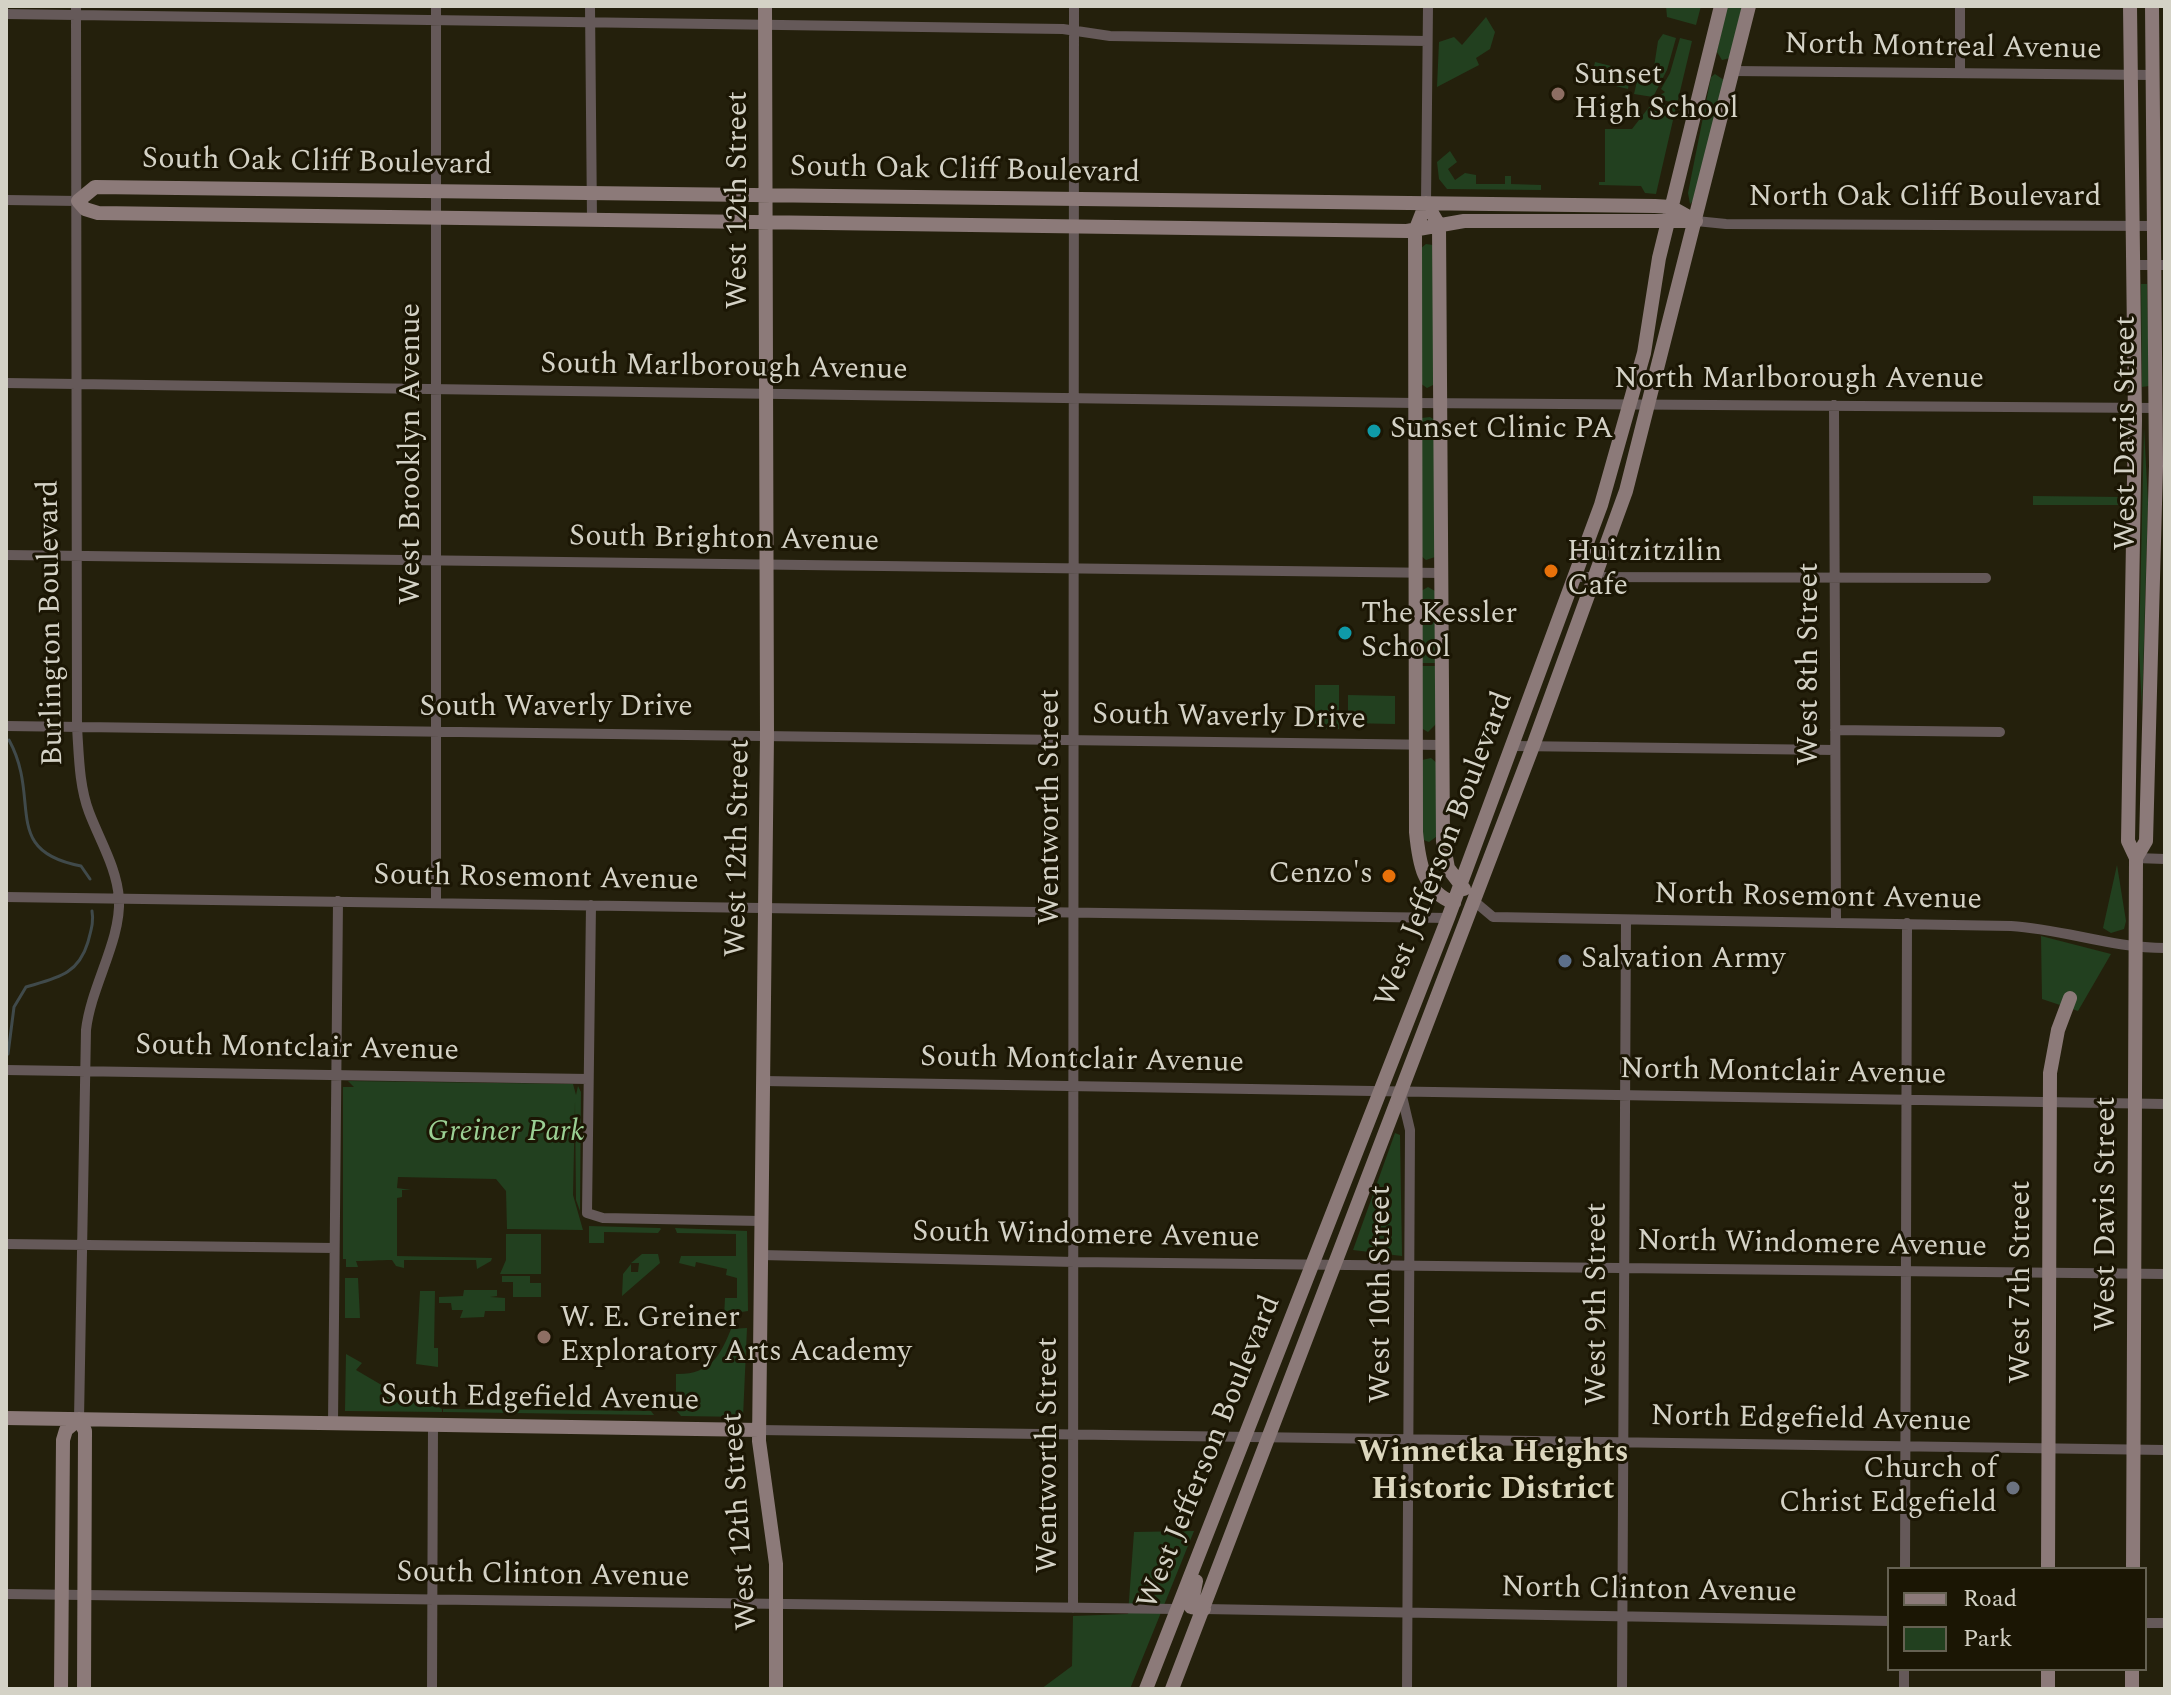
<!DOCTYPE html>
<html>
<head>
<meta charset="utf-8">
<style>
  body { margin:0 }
  #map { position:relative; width:2171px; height:1695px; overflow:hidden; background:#24200c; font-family:Spectral,serif }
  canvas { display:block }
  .frame { position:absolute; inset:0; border:8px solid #d4d2c6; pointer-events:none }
  .legend { position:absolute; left:1887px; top:1567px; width:260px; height:104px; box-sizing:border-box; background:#1b1604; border:2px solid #656152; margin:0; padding:10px 14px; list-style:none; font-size:24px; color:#d4d2c6 }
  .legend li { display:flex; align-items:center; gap:16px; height:40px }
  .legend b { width:40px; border:2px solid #656152 }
</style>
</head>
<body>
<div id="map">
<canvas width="2171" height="1695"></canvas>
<div class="frame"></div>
<ul class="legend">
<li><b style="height:10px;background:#8c7a79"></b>Road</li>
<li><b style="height:22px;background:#22401f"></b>Park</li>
</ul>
</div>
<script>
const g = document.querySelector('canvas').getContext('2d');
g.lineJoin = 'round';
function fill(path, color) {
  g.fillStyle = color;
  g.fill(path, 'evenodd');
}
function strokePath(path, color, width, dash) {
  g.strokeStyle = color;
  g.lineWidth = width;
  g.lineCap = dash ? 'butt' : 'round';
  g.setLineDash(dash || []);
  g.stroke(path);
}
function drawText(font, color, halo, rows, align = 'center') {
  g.font = font + ' Spectral,serif';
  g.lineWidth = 6;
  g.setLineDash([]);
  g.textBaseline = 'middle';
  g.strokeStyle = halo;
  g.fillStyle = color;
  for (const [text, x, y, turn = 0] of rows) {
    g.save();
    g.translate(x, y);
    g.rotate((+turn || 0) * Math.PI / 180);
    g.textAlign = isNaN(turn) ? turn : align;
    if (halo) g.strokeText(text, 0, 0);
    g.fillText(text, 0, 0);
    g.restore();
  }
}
fill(new Path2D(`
  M1666,6h35l-5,19 -29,-8z
  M1727,6h15l-12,52 -8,2 -5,-8z
  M1486,17l9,15 -5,17 -14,9 3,7 -42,22 2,-45 15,-5 8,8z
  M1663,34l13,4 -9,32 -14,27 -19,-3 4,-17 14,3 6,-39z
  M1680,38l12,3 -15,63 -21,-6 9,-6 -4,-3 9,-16z
  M1595,62l36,9 -3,18 -37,-9z
  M1715,74l9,6 -28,118 -6,6 -2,-11 23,-116z
  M1653,102l23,5 -20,87 -11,-1 -4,-7 -42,-1v-3h6v-53h27z
  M1450,151l7,11 -9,7 7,11 10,-7 11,2v9h29v-8h6v8l30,1v5l-94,-1 -8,-10 -2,-17z
  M1426,244l7,1 2,139 -8,4 -7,-5v-134z
  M2141,284h6l2,102 -7,1z
  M1430,417l5,3v137l-9,3 -6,-5 2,-137z
  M2144,428l4,74 -6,207 -3,-59z
  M2033,496l88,1v8h-88z
  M1428,587l7,4 1,72h-16l1,-72z
  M1420,666h16v58l-8,8 -7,-4z
  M1315,685h24v44h-24z
  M1348,695l47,1v28l-47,-1z
  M1431,758l7,6 -2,73 -7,5 -8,-3 1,-79z
  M2117,865l9,56 -2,8 -13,4 -8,-5z
  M2041,936l70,18 -33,57 -36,-12z
  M348,1081l225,3 3,11 2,-9 3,6 -1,119 -4,-11 -1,-98 -2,93 10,35 -76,-1 -1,-38 -10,-12 -98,-2 -1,11 14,2h-9v7l-5,1v58l95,2 -1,3 -14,8 -1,-9h-72v8l-8,-2 -4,-6c-14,0 -21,1 -36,1l2,6h-12v-8h-3v-172h11z
  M1395,1133l5,2 2,121 -49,-6z
  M589,1226l71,2 1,1 -3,4 -54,-1v11h-15z
  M675,1228l72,3 1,80 -7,1 -1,5h-16l1,-19h12v-20l-11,-3 1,-6 -31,-7 -1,5 -16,-4 2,-7h55v-22l-59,-1z
  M506,1234h35v40h-41l6,-14z
  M642,1254h16l2,9 -38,33 1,-22 8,-10v8h7l1,-9h-8z
  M502,1276h28v7h11v14h-28v-15h-11z
  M345,1278h13l2,40h-15z
  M464,1290h33v6l-7,1 15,1v13h-20l-1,6 -24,1 3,-8h-11l-1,-7h-12v-6l24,-1z
  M420,1291h15l-1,57h4v19l-22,-3z
  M747,1328l-4,89 -62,-1 -5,-6v-36c33,1 44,-17 55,-45z
  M346,1354l16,9 -6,7 46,27 13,-2 27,14v3l-97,-1z
  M443,1409l208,2 3,4 -211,-3z
  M1194,1531l-64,158h-89l31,-23 1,-50 55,-2 6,-82z`), '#22401f');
strokePath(new Path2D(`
  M9,740c33,60 -9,111 72,126l9,13
  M8,1054l6,-47 12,-20c31,-9 52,-12 62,-45 3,-12 6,-20 4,-31`), '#404a4b', 3);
strokePath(new Path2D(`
  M76,6l1,721c2,29 2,58 12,85 11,29 28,56 30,87 2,42 -28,87 -33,131l-7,389
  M590,6l2,214
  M1960,6v66
  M6,14l1057,15 47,7 317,5
  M1733,71l420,4
  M6,200l72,1
  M1426,203l2,-197
  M1696,221l30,3 429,2
  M2133,265h32
  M6,383l1409,20 741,5
  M1834,405l2,517
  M6,555l1435,18
  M1576,577l410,1
  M6,726l1436,19
  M1835,730l165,2
  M1515,746l320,4
  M2136,858l29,1
  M6,897l1442,21
  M1474,901l19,16 518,9c52,3 101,22 154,22
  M436,902v-896
  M591,905l-4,308 16,5 158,3
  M6,1070l582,9
  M763,1081l1402,23
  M1401,1092l9,38 -3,559
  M6,1244l328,4
  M761,1255l314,7 1090,12
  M333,1423l5,-522
  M759,1430l1406,20
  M1905,1569l2,-646
  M6,1594l1170,15
  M1073,1608l1,-1602
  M1204,1609l685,12
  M2145,1623h20
  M432,1689l1,-264
  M1622,1689l4,-769
  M1904,1689v-20`), '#655959', 10);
strokePath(new Path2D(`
  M765,6l2,729 -8,706 17,123v125
  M2130,6l5,414 -7,421 8,17 -3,711
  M95,187l1560,19 16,1 25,14h-232l-57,10 -1309,-18 -13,-4 -7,-8z
  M1426,203l-11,28 1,601c3,31 7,59 38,71
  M1426,203l13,22 4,616 5,27 16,21
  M2136,858l10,-17 10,-375 -4,-460
  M6,1418l753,12
  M79,1419l6,12 -1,258
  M2048,1569l2,-496 8,-43 12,-32
  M1196,1581l-5,26 13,2
  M2048,1669v20
  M61,1689l2,-249 3,-10 13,-11
  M1146,1689l302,-771 153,-413 43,-152 15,-95 62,-252
  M1172,1689l361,-943 93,-255 123,-485
  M2132,1689v-20`), '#8c7a79', 14);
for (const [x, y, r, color] of [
  [1558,94,8,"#8d6e63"],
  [1374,431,8,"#0f9aa8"],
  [1551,571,8,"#e8710a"],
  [1345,633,8,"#0f9aa8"],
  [1389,876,8,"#e8710a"],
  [1565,961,8,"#5c6f8a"],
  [544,1337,8,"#8d6e63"],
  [2013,1488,8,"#6b7280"]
]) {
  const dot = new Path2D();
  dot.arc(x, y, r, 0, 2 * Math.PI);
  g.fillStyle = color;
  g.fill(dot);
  strokePath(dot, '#1b1604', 3);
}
drawText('30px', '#d4d2c6', '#1b1604', [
  ["North Montreal Avenue",1943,49,1],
  ["South Oak Cliff Boulevard",317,164,1],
  ["South Oak Cliff Boulevard",965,172,1],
  ["North Oak Cliff Boulevard",1925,199],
  ["West 12th Street",740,200,-90],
  ["South Marlborough Avenue",724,369,1],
  ["North Marlborough Avenue",1799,381],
  ["West Davis Street",2128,433,-90],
  ["West Brooklyn Avenue",413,454,-90],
  ["South Brighton Avenue",724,541,1],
  ["Burlington Boulevard",53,623,-91],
  ["West 8th Street",1811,664,-90],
  ["South Waverly Drive",556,709],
  ["South Waverly Drive",1229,719,1],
  ["Wentworth Street",1052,807,-90],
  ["West 12th Street",740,848,-89],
  ["West Jefferson Boulevard",1446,850,-69],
  ["South Rosemont Avenue",536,880,1],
  ["North Rosemont Avenue",1818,899,1],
  ["South Montclair Avenue",297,1050,1],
  ["South Montclair Avenue",1082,1062,1],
  ["North Montclair Avenue",1783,1074,1],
  ["West Davis Street",2108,1214,-90],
  ["South Windomere Avenue",1086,1237,1],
  ["North Windomere Avenue",1812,1246,1],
  ["West 7th Street",2023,1282,-90],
  ["West 10th Street",1383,1294,-90],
  ["West 9th Street",1599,1304,-90],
  ["South Edgefield Avenue",540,1400,1],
  ["North Edgefield Avenue",1811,1421,1],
  ["West Jefferson Boulevard",1211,1453,-68],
  ["Wentworth Street",1050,1455,-90],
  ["West 12th Street",742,1521,-94],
  ["South Clinton Avenue",543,1577,1],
  ["North Clinton Avenue",1649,1592,1]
]);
drawText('30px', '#d4d2c6', '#1b1604', [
  ["Sunset",1574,77],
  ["High School",1574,111],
  ["Sunset Clinic PA",1390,431],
  ["Huitzitzilin",1567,554],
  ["Cafe",1567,588],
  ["The Kessler",1361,616],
  ["School",1361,650],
  ["Cenzo's",1373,876,"right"],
  ["Salvation Army",1581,961],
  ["W. E. Greiner",560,1320],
  ["Exploratory Arts Academy",560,1354],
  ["Church of",1997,1471,"right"],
  ["Christ Edgefield",1997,1505,"right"]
], 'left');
drawText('italic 30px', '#9bd094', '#1b1604', [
  ["Greiner Park",506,1134]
]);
drawText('bold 32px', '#dcd7be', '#1b1604', [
  ["Winnetka Heights",1493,1455],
  ["Historic District",1493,1492]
]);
</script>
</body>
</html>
